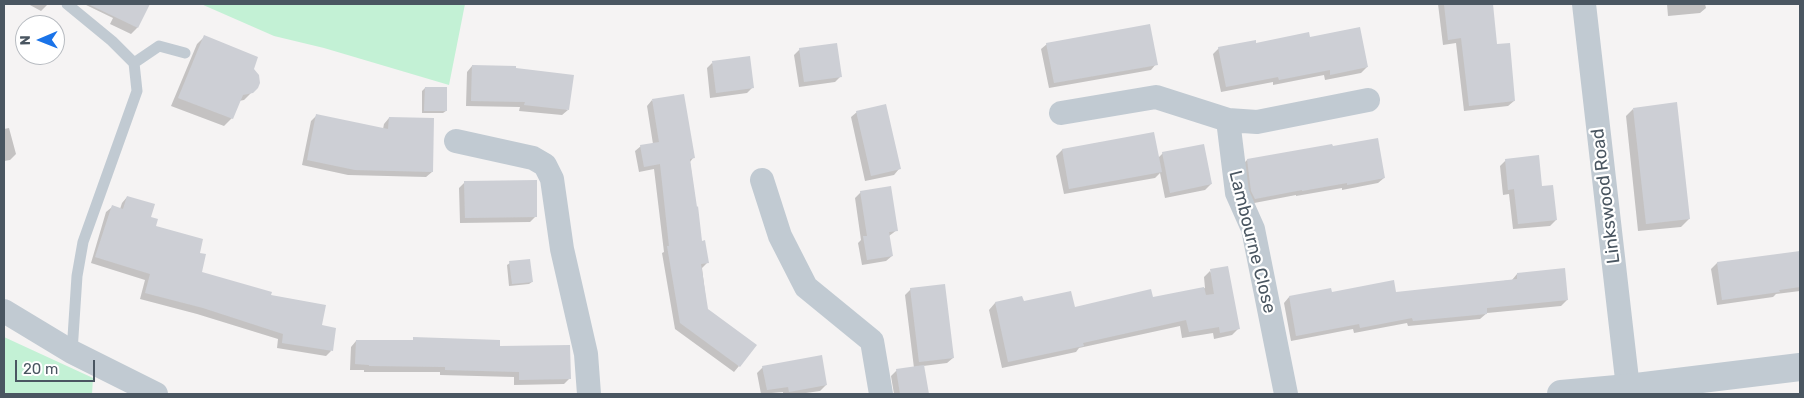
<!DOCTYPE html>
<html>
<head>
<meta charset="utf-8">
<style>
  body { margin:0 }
  #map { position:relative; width:1804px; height:398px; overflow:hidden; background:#f5f3f3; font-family:Rubik,sans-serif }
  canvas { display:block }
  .frame { position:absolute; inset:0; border:5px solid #4a5661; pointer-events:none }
  .north { position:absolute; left:15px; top:15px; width:50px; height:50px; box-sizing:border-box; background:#fff; border:1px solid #b7bbc0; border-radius:50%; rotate:269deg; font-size:14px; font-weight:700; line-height:20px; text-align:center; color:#4a5661 }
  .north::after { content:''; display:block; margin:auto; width:18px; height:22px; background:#1a73e8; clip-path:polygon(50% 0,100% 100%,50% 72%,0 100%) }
  .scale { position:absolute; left:15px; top:360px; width:80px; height:22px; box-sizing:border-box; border:2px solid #4a5661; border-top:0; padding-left:6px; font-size:15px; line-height:18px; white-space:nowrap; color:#4a5661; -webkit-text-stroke:4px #fff; paint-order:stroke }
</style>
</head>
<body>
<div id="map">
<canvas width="1804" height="398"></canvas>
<div class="frame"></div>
<div class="north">N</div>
<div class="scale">20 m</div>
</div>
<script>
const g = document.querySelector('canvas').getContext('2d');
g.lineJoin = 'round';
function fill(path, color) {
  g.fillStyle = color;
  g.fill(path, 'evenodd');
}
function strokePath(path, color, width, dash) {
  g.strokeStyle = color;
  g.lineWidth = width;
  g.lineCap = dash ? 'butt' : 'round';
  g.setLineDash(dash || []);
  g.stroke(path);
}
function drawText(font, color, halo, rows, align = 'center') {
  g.font = font + ' Rubik,sans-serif';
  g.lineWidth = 4.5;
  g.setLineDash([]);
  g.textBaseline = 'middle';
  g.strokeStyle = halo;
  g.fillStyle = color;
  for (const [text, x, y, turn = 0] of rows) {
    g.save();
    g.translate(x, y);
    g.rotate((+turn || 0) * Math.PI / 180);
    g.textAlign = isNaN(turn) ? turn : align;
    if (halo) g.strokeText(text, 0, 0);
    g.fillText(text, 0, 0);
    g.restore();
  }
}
fill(new Path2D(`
  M201,4h264l-16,81 -125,-37 -50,-12z
  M4,337l89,41 -1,16h-88z`), '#c3f1d5');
fill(new Path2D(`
  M28,4h20l-7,7z
  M84,4h65l-12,24 -6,6 -21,-10 3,-6z
  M1438,4h53l4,42 19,55 -6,5 -44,5 -8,-68 -13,2z
  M1667,4h38l1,4 -6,5 -32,3z
  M204,37l49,32 4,18 -13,13 -5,1 -7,17 -8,8 -53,-20 26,-62z
  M1309,38l58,29 -6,6 -36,7 -1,-5 -51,10v-3l-52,10 -8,-38 6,-6z
  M1047,44l109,20 -5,6 -102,18 -8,-39z
  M800,49l41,27 -6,6 -36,5 -5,-32z
  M712,63l41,24 -6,6 -37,5 -3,-30z
  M472,66l96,44 -6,5 -43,-4 1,-4 -54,-1 1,-34z
  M425,88l21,23 -3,2h-21v-22z
  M652,100l41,58 -3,4 11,80 6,21 -5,5 5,41 32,57 -5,6 -59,-43 -13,-76 2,-1 -10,-83 -15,3 -4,-21 6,-5 12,-2 -6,-38z
  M1633,109l56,110 -8,8 -43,4 -12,-115z
  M857,112l42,57 -5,6 -29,6 -14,-64z
  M316,116l67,13 1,-5 5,-6 43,54 -6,5 -78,-2 -46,-10 9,-44z
  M9,128l7,26 -6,6 -6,1v-32z
  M1103,142l55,16 5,-5 48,31 -6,6 -40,8 -5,-25 -5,5 -91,16 -8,-38 6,-6z
  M1247,160l137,18 -6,5 -36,7v-2l-46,8v-1l-47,9 -7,-39z
  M1506,160l35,28 15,32 -6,6 -37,3 -4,-35 -6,1 -3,-29z
  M465,182l71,34 -6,6 -70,1 -1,-35z
  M861,192l36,38 -8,6 3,20 -6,5 -24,4 -4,-22 3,-3 -6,-42z
  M127,197l23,21 4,9 44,27 2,19 70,23 50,31 11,24 -5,5 -49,-8 1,-9 -81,-25 -57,-15 5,-19 -54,-17 15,-51 6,-5 8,2 2,-6z
  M1800,252v39l-24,3 -3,3 -56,8 -6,-36 6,-6z
  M510,263l22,19 -3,2 -20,2 -2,-21z
  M1210,271l29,57 -7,7 -18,4 -1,-6 -31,5 -2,-12 -101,22 -3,4 -74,16 -13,-58 6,-7 26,-5 2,5 51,5 78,-10 53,-10 -1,-11z
  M1517,274l50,26 -6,6 -74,7 -7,6 -72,7 -1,-3 -53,10 -1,-4 -62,12 -7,-38 5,-6 41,-8 1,5 64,-1 117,-13z
  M911,289l42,69 -6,5 -24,3 4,28h-33l-3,-18 6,-6 17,-2 -9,-73z
  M414,339l85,8 71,31 -6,6 -50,1v-8l-74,-2v-3h-76v-2h-14l1,-23 5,-6 55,1z
  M763,367l63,18 -6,6 -21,3h-16v-2l-22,2 -4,-21z`), '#0003');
fill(new Path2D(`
  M88,4h62l-12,24z
  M1444,4h49l4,40 13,-1 5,58 -46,5 -8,-68 -13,2z
  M1150,24l8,41 -104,18 -8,-40z
  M1360,27l8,40 -38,8v-5l-51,10 -1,-3 -52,10 -8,-40 38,-7v3l53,-11 1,5z
  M204,35l54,22 -4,12 5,6 1,8 -2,5 -5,5 -10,2 -10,24 -55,-21z
  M837,43l5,34 -38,5 -5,-34z
  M750,56l4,32 -38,5 -4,-32z
  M472,65l44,1v2l58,7 -5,35 -45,-5 1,-3 -54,-1z
  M425,87h22v24h-23z
  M684,94l11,64 -5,1 7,48 1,-1 4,35 3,-1 4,23 -8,1 7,45 49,36 -17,22 -60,-44 -13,-77h2l-9,-82 -16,3 -4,-22 19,-3 -7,-43z
  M1677,102l13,117 -44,5 -13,-116z
  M886,104l15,65 -30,7 -15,-65z
  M316,114l72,15 1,-12 45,1 -1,54 -78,-2 -48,-10z
  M1154,132l8,40 -93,17 -7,-40z
  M1378,138l7,40 -38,7v-2l-45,8v-1l-47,9 -4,-8 -4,-32 85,-15 1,2z
  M1204,144l8,40 -42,9 -8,-41z
  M1539,155l3,31 11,-1 4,35 -39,4 -4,-35 -6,1 -3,-31z
  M537,180v37l-72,1 -1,-37z
  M891,186l7,45 -9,1 4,24 -26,4 -4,-24h4l-7,-45z
  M127,196l28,8 -4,13 7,2 -2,7 47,13 -3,14 6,1 -4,18 70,20 -1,3 55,10 -4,20 14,3 -3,23 -51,-8 1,-9 -80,-26 -58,-15 5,-19 -55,-17 17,-52 11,4z
  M1800,251v36l-21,3 1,2 -58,8 -5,-38z
  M530,259l3,23 -21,2 -3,-23z
  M1228,266l12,63 -20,4 -1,-6 -30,5 -3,-12 -103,23 1,3 -76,16 -13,-60 27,-6 2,5 47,-10 4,16 76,-18 2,8 51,-10 2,8 8,-1 -4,-25z
  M1565,268l3,32 -81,8v6l-74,7 -1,-3 -52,10 -1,-4 -63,12 -7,-40 42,-8 1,4 62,-12 2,12 121,-13v-6z
  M945,284l9,74 -35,4 -9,-74z
  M413,337l87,3v6l70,-1 1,34 -52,1v-8l-74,-2v-3l-76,-1v-1l-14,-1 1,-24h57z
  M822,355l5,30 -38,7 -1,-5 -21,3 -5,-24z
  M924,365l5,29h-29l-4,-25z`), '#cdcfd5');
strokePath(new Path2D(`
  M67,4l45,37 22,22 3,28 -54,151 -6,34 -5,76
  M134,63l25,-17 26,7`), '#c1cad2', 11);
strokePath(new Path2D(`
  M1584,4l44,384
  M1061,113l95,-16 72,23 29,2 111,-22
  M1228,120l9,73 16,36 33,165
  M456,141l77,17 12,7 7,14 10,70 24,105 3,40
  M762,180l18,56 26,51 66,54 9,53
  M4,311l68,41 84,42`), '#c1cad2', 24);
strokePath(new Path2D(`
  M1561,394l67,-6 172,-21`), '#c1cad2', 28);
drawText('18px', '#4a5661', '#fff', [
  ["Linkswood Road",1606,196,-97],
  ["Lambourne Close",1252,242,76]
]);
</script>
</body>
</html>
